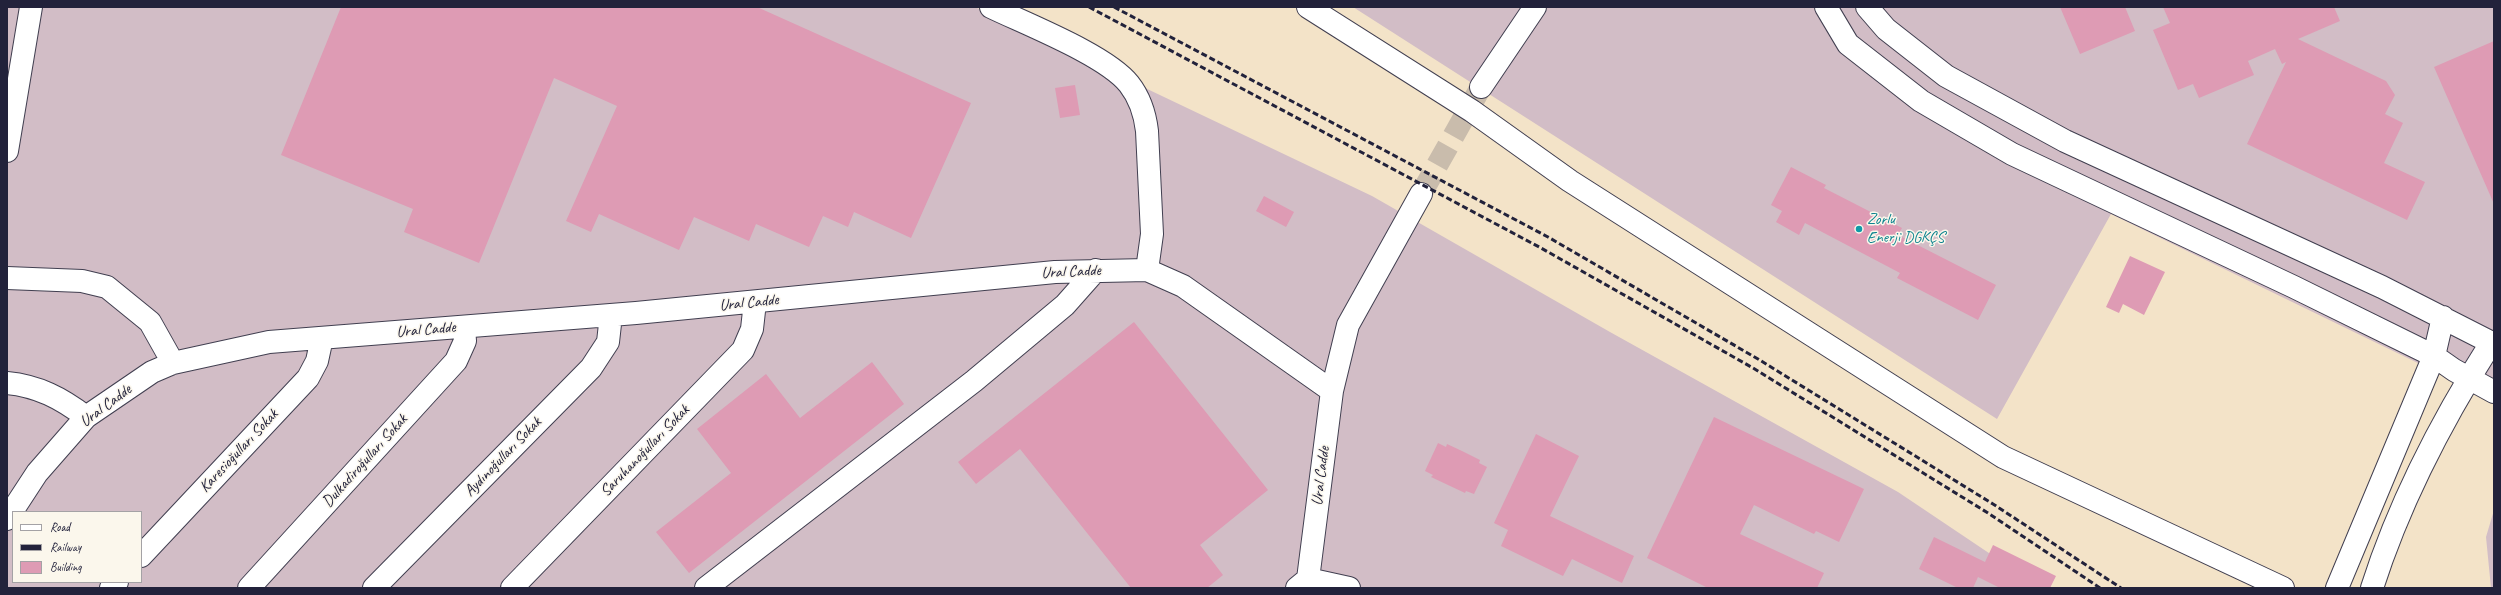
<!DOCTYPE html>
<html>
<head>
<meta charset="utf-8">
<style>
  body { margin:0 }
  #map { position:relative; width:2501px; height:595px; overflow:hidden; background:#f3e3c8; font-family:Caveat,sans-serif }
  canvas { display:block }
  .frame { position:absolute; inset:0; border:8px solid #22223b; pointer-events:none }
  .legend { position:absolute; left:12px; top:511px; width:130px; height:72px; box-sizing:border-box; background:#fbf7ec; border:1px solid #a4a2a5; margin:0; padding:5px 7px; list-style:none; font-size:12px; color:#22223b }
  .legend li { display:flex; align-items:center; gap:8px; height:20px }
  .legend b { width:20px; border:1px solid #a4a2a5 }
</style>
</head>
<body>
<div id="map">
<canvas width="2501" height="595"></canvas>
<div class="frame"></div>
<ul class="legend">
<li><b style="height:5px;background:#fff"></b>Road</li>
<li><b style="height:5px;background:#22223b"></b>Railway</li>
<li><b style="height:11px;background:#de9bb4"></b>Building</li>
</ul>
</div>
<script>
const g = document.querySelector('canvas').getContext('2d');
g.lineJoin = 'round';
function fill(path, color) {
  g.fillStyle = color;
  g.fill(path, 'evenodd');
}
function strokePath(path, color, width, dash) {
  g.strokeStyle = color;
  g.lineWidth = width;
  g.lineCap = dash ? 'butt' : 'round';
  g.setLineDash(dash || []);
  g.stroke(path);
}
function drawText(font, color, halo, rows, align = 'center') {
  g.font = font + ' Caveat,sans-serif';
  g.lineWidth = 3;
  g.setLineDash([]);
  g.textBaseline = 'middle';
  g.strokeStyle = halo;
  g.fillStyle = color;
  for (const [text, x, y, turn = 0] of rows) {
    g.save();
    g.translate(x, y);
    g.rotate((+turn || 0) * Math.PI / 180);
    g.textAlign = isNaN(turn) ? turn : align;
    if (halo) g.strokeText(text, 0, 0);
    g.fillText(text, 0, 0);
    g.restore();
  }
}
fill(new Path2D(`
  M7,7h968l397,189 238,136 288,160 143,96h-2034zM13,512h128v70h-128z
  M1353,7h1141v393l-383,-186 -114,205z
  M2494,510v78h-3l-5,-51z`), '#d2bdc6');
fill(new Path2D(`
  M341,7h416l214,96 -60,135 -57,-26 -6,15 -25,-11 -14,31 -53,-23 -7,17 -55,-24 -15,33 -80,-36 -8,18 -25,-11 51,-115 -63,-28 -75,185 -75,-31 9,-23 -132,-54z
  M2060,7h65l10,24 -55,23z
  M2163,7h171l6,14 -42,18 88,42 9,14 -10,19 18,9 -19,40 41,19 -18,38 -160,-76 39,-82 -4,2 -7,-15 -27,12 6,14 -55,23 -6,-14 -15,6 -25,-60 17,-7z
  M2494,41v163l-60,-137z
  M1075,85l5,30 -20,3 -5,-30z
  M1791,167l35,18 -2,3 78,40 -4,7 98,50 -18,35 -81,-42 3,-5 -95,-50 -6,12 -23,-13 6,-11 -11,-6z
  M1264,196l30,16 -8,15 -30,-16z
  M2130,256l35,16 -21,43 -21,-11 -4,9 -13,-6z
  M1134,322l134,168 -68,55 23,30 -16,13h-76l-111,-139 -44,35 -18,-22z
  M872,362l32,42 -215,169 -33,-41 75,-59 -34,-44 69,-55 34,44z
  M1714,417l150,72 -25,53 -23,-11 -2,3 -60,-29 -14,29 84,39 -7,15h-109l-61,-30z
  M1536,434l43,22 -29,60 84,40 -12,27 -50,-24 -9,17 -62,-30 7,-16 -14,-7z
  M1438,443l8,4 1,-3 15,7 18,9 -1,3 8,4 -13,27 -8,-3 -1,2 -34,-16 2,-2 -8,-4z
  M1934,537l51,25 8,-17 63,31 -6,12h-50l-22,-11 -5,11h-15l-39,-19z`), '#de9bb4');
strokePath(new Path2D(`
  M1421,194l60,-107`), '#c9bcac', 22, [22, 11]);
const minor = new Path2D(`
  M991,7c35,17 115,48 138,77 11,14 16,30 18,47l5,103 -5,36
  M1308,7l164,104 98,70 433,276 280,131
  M1826,7l22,37 73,57 91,53 282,133 140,69 20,14 40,22
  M1867,7l19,22 60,47 119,65 317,146 112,57
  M1481,87l54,-80
  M7,151l24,-144
  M7,278l75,3 25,6 43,35 23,41
  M7,383c31,3 54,15 79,34
  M1332,391l16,-66 73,-131
  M7,519l30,-46 49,-56 66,-45 21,-9 96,-21 367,-29 419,-41 92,-2 36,16 149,105 -24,188
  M141,556l167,-178 9,-17 5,-23
  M111,588l6,-6
  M249,588l207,-227 9,-20 -1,-14
  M374,588l217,-220 17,-26 3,-27
  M512,588l231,-238 9,-21 3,-27
  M706,588l268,-207 91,-76 31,-35
  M1297,588l11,-9 41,9
  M2337,588l97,-232 9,-39
  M2372,588c28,-88 70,-168 119,-245`);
strokePath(minor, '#413f50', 24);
strokePath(minor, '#fff', 22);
strokePath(new Path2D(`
  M1089,7l452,241 212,120 235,145 112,75
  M1114,7l434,230 210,122 235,145 128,84`), '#22223b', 3, [6, 3]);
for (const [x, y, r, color] of [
  [1859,229,4,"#0f9aa8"]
]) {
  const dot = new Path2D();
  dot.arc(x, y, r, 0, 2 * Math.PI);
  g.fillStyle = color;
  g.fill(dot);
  strokePath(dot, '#fbf7ec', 1.5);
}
drawText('16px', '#0d838f', '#fbf7ec', [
  ["Zorlu",1867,220],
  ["Enerji DGKÇS",1867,238]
], 'left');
drawText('16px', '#22223b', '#fbf7ec', [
  ["Ural Cadde",1071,272,-3],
  ["Ural Cadde",749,303,-6],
  ["Ural Cadde",426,330,-5],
  ["Ural Cadde",106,406,-37],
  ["Karesioğulları Sokak",239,451,-47],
  ["Saruhanoğulları Sokak",645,451,-46],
  ["Aydınoğulları Sokak",503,457,-46],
  ["Dulkadiroğulları Sokak",365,461,-48],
  ["Ural Cadde",1321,476,-83]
]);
</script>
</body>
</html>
